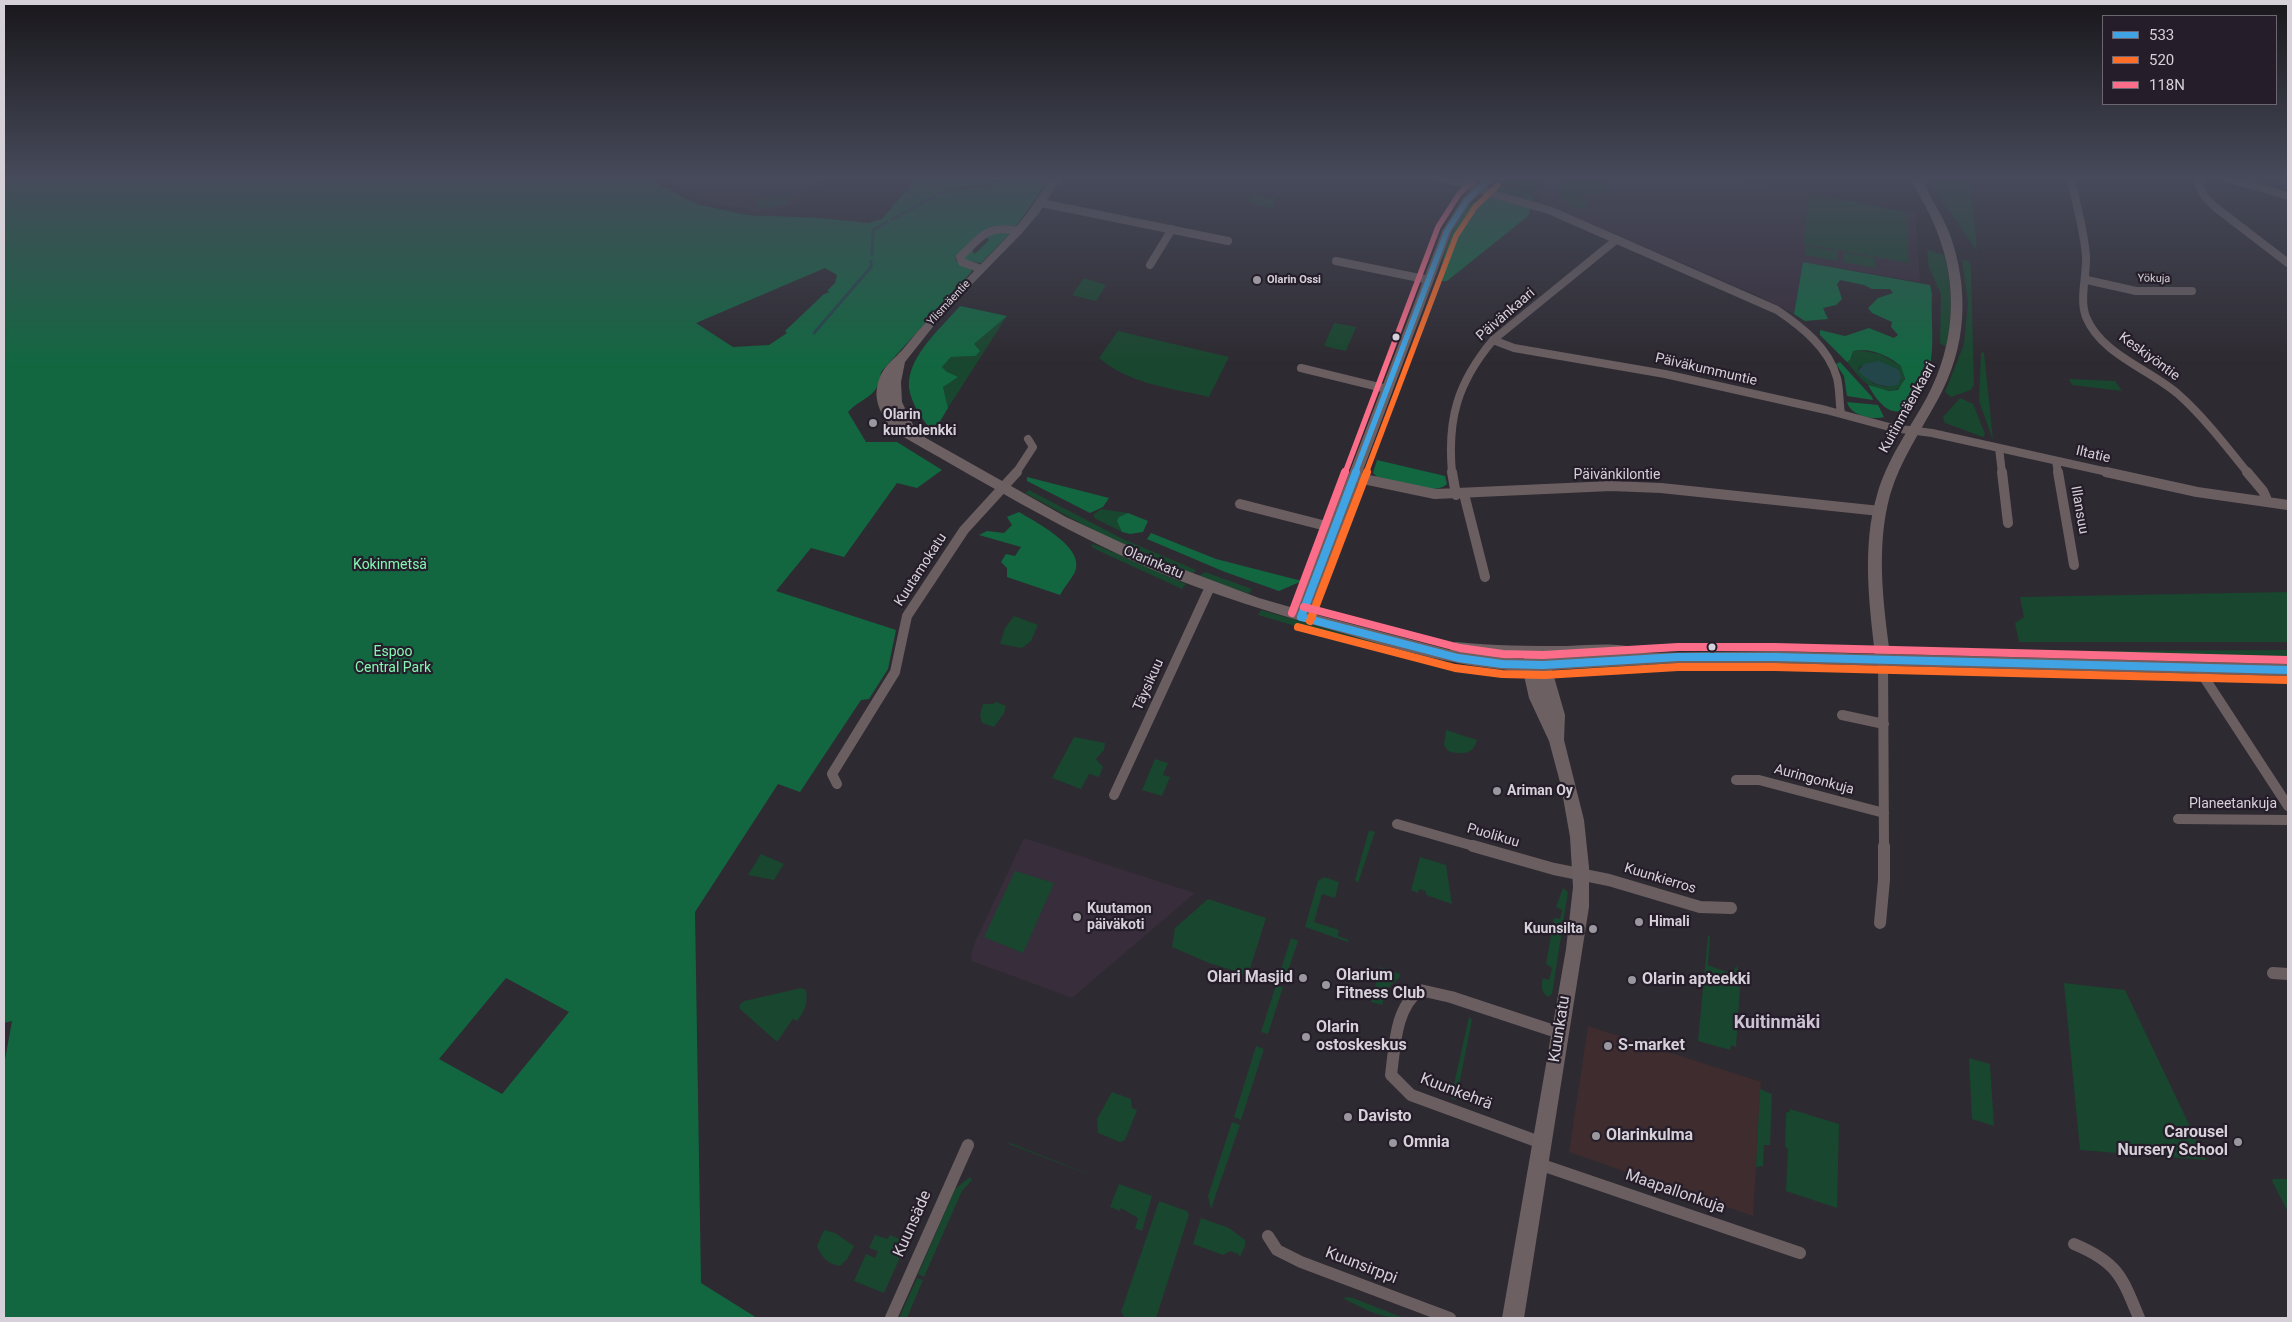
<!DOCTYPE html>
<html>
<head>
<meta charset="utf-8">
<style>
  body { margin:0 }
  #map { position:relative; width:2292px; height:1322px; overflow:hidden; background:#2e2a31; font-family:Roboto,sans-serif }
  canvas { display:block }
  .frame { position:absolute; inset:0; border:5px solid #d6d1d9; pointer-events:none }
  .legend { position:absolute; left:2102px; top:15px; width:175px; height:90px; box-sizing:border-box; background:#251e2a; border:1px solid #6c6670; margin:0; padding:6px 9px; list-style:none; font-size:15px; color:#d6d1d9 }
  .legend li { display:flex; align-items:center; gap:10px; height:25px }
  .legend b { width:25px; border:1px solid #6c6670 }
</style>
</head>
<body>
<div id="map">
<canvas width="2292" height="1322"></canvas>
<div class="frame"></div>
<ul class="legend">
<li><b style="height:6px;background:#40a4e4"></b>533</li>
<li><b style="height:6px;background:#ff6e28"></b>520</li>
<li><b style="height:6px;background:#fb6d88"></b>118N</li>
</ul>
</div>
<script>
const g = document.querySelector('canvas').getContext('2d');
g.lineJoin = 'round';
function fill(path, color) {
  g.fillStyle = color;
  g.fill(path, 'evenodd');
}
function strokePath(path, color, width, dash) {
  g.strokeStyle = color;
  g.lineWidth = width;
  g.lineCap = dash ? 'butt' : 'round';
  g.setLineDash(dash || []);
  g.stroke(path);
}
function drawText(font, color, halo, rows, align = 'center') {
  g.font = font + ' Roboto,sans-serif';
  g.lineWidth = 4.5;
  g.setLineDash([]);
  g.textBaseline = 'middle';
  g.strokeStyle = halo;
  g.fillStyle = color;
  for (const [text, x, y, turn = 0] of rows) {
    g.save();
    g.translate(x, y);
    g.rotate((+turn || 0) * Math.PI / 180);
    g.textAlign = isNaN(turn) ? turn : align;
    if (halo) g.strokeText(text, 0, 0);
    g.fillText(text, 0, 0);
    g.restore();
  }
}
fill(new Path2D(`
  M1588,1026l173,56 -8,134 -184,-64z`), '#3e2c2e');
fill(new Path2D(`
  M658,178h168l-34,28 -35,6 -53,-11z
  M1545,178h185l185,35 5,69 -117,-20 -9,52 -37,-19 -217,-93z
  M1024,838l171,55 -123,105 -100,-37 -1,-7 5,-14z`), '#382d3b');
fill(new Path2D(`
  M1501,178l20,2 19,-2 -5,11 -35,-7z
  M1561,178h48l-6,17 -14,-2 -1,2 -6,-1 1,-3h-4l-2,6 11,2 -2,8 -9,2c-14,-6 -20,-16 -16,-31z
  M1926,178h44l7,74 -6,-10z
  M1497,185l36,8v9l-39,-11 -2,-4z
  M1808,194l98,18 3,51 -105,-19z
  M786,195l2,9 -29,5 -3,-9z
  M1251,195l25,3 -4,10 -25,-6z
  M1806,246l32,5v10l-33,-6z
  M1929,250l15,5c8,31 9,61 2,92l-6,-4 1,-48 -12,-28 -2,-14z
  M1843,252l32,6v10l-32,-6z
  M1962,260l7,1 2,5 3,119 -3,5 -20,7 -6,-5 19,-48 4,-42z
  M1084,278l22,7 -10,16 -24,-6z
  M1007,316l-59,92 -5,-21 4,-15 -5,-5 9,-10 24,-1 -2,-12z
  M1334,323l22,4 -10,24 -22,-5z
  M1118,331l111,26 -20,40c-38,-9 -80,-13 -110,-39z
  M1859,350l21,4 21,12c12,27 -13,29 -32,19 -8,-4 -16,-16 -22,-23l3,-2 3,-9zM1873,362l14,25 -13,-3 -16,-14 1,-3z
  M1984,352l9,88 -14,-39 2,-48z
  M2069,379l46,2 7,10 -50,-6z
  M1960,398l13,6 12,30 -2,3 -38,-14 -2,-6z
  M1029,490l94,49 73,31 -3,4 -89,-38 -79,-43z
  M1101,509l27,4 -9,4 3,15 -28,-14v-4z
  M1092,544l9,3 85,37 -4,5 -85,-39 -5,-3z
  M1205,572l47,17 -3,5 -50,-18z
  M2288,592v50h-269l-4,-19 9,-6 -4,-20z
  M1261,610l129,37 19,6 -1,2 -44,-9 -106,-31z
  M1014,616l24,9 -7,16 -9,7 -22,-4 5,-16z
  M1766,645l71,2 1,3 -41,1 -30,-3z
  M1909,647l161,4 3,4 -144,-2 -20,-3z
  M2288,650v15l-169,-7 -28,-2 -2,-5z
  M1666,662l153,1 1,3h-152l-88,6 -1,-3z
  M2049,668l33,4 3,5 -69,-2 -2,-4z
  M2136,672l46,1 16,6 -95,-1 -3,-5z
  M2222,675l66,2v5l-70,-3z
  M996,702l10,4 -2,7 -10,14 -12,-4 -2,-8 3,-11h10z
  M1446,730l31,10c-4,15 -15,15 -29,11l-4,-6z
  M1074,737l31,6 -1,7 -8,9 7,8 -4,10 -10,-3 -8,15 -29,-11z
  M1155,759l13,4 -5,12 7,2 -8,19 -20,-6z
  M1369,830l6,2 -17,51 -3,-3z
  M761,854l23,10 -10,16 -26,-5z
  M1420,857l26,8 6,39 -26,-9v-4l-7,-2 -1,4 -7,-3z
  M1015,871l39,12 -31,70 -39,-16z
  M1324,877l15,5 -4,16 -13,-4 -8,28 25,8 -1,6 11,4 -1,2 -43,-15 13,-46z
  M1563,888l5,4 -16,102 -4,3c-7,-5 -7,-11 -5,-19l6,2 3,-12 -6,-4 8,-46 6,1 2,-9 -6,-3z
  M1208,899l58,19 -18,57 -39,-12 -37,-16 3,-19z
  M1708,936h2l-2,29 24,9 4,-8 5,7 -5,74 -5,-2 -1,5 -32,-9z
  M1291,938l7,3 -11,33 -7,-2z
  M1380,967l20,7 -1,4 -11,10 -6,17 -11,-3z
  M2064,983l61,7 81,170 -126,-10z
  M1276,985l7,2 -15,47 -7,-2z
  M801,988l5,2c2,13 -1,21 -9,31l-4,-2 -16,23 -37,-33 -1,-4 5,-4z
  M1469,1017l3,3 -16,80 -5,-2z
  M1256,1046l8,3 -23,71 -7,-3z
  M1969,1058l21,6 4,62 -22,-7z
  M1760,1089l12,5 -2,51h-6l-1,21 -7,1z
  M1112,1092l19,7 1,9 5,2 -12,30 -5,2 -22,-9 -1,-14z
  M1790,1109l49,15 -2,84 -51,-17 2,-42 -3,-3 1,-33 4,-2z
  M1232,1122l8,3 -29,84 -3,-13z
  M1010,1143l96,38 -97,-37z
  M970,1177l2,3 -10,11 -38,86 -6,-3 37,-85z
  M2273,1179h15v33l-16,-31z
  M1119,1184l33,12 -10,35 -7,-3 3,-10 -17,-10 -1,3 -10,-4z
  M1159,1201l28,10 2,4 -33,103h-31l-4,-6z
  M1201,1218l28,10 16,12v6l-5,11 -2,-3 -8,-3 -7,4 -30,-11z
  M824,1230l11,3 19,13 -6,12 -8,8c-12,-1 -19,-10 -23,-20z
  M875,1235l12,4 3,-4 17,7 -23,51 -30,-12 12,-27 9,4 3,-7 -9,-3z
  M917,1278l6,2 -16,38h-8z
  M1345,1297l8,1 51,20c-27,0 -38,-9 -60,-19z`), '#19462e');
fill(new Path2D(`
  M4,178h636l12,3 47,24 48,10 72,3 50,5 13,-4 35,-41h133l-34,48 -16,-1 -13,4 -32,29 2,4 14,6 1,3 -91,101c-3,27 -17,23 -33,40l18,30h31l45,28 -25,18 -20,-5 -53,74 -33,-9 -35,43 120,39 -8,39 -19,30 -8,1 -61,92 -22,-8 -83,128 6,371 56,35h-753v-253l8,-44 -8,2zM825,268l12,7 -2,8 -8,8 3,1 -6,2 -39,37 2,2 -18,12 -36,2 -37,-24zM506,978l63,34 -67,82 -63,-35z
  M1489,197l38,10 3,2 -2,7 -81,65h-5l-2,-2 4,-6 -4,-2c7,-26 18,-71 49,-74z
  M990,231l19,1v2l-28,29 -16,-3 -1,-3 7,-8 4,5 14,-14 -4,-5z
  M1803,262l127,23 2,9c-2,46 10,81 -28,116 -17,7 -29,-13 -36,-25l21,6 9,-1 7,-11 -4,-13c-12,-10 -32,-19 -48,-15l-3,9 -3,2 -27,-27v-5l25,6 24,-8 25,10 4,-3 -7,-8 1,-5 -20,-9 -4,-5 10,-10 15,-5 -3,-4h-18l-8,-4 -24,-5 -3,4 5,15 -6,6 -13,3 5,11 -23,2 -11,-7z
  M960,306l47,10 -33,28 6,7 -5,5 -24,1 -9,10 5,5 11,5 -15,10 5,21 -15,25c-9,-12 -19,-25 -23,-40 -8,-32 31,-65 50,-87z
  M1840,362l32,35 1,3 -26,-4 -3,-20 -8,-12z
  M1847,402l31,3 6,12c-12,3 -33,-1 -37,-15z
  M1377,460l68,16 2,8c-13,13 -53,-3 -70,-7l-4,-4z
  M1027,477l4,1 78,20 -6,9 -13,6 -63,-32z
  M1019,512c16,10 67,35 56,60 -4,8 -11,15 -15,23l-53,-18v-9l-6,-6 5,-8 9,2 6,-9 -42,-12 8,-4 17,2 8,-8 -5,-8z
  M1128,513l20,8 -5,11 -13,2 -8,-2 -5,-11 2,-4z
  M1151,533l65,26 86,22 -23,10 -54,-19 -78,-33z`), '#126741');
fill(new Path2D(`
  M1879,361l20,9 2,7 -3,8c-17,4 -29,-3 -40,-14l6,-7z`), '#23464a');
strokePath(new Path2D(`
  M893,219l48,-27 47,-7 9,-7
  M872,255l1,-25 14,-8
  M814,333l57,-66v-6`), '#23464a', 3);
strokePath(new Path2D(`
  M1440,178l27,6 22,9 60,17 228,100c25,17 52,38 60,68 3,12 2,24 4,35
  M2071,178c5,26 13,52 15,78 1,19 -7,43 0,61 15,37 63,52 92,77 26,23 48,52 70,79
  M2196,178l9,19 10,10 73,56
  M2227,178l61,18
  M1041,203l187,38
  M1336,261l93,19
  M1150,265l22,-36
  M981,269l-19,-7 -2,-5c21,-20 27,-33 58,-26
  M2087,280l49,11h56
  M1493,340l21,8 151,26 161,36 67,18 39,5 180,40
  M1301,368l86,21
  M1999,448l3,25
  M2056,461l2,12
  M1016,473l17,-26 -5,-8
  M1452,473c-5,-55 6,-91 41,-133l123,-100`), '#6a5e60', 8);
strokePath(new Path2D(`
  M1452,472l4,23
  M2002,472l6,51
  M2058,472l16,93
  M2106,472l91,20 91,13
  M2247,472l16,19 5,11
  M1354,477l81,17 176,-8 50,2 219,23
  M1464,494l21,83
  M1240,504l94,24
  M1883,659l1,188
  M2198,668l90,138
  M1842,715l42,9
  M1736,780h23l125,33
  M837,784l-5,-10 63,-102 12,-56 57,-86 53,-58
  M1114,795l96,-208
  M2178,819l110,1
  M1397,824l80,23`), '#6a5e60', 10);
strokePath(new Path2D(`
  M1473,846l81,23 55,11 91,27 31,1
  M1880,923l4,-43v-34
  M2273,973l15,1
  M1542,1143l-131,-48 -20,-20c4,-29 4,-67 29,-85l31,7 109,36
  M1539,1164l261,89
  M1268,1236l9,14 24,12 149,56
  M2074,1244c43,18 48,32 65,74
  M891,1318l77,-173`), '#6a5e60', 12);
fill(new Path2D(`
  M1051,178h10l-22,35 -17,20 -79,81 -38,48 -4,20 1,20 15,31 149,84 95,44 98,37 38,11 145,-378 21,-33 21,-20h12l-25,24 -19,29 -142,382 140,37 1,-6 5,-2c37,4 74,4 111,4 24,-1 51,-4 73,3l2,4 133,-2 100,3c-6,-51 -13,-109 2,-159 10,-36 32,-65 50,-98 28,-52 32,-112 9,-168 -7,-18 -17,-34 -26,-51h10c10,18 21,35 29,54 21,57 18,116 -12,169 -17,31 -37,60 -47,94 -14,51 -7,108 0,159l398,10v12l-513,-13h-97l-126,7 13,45 -1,25 20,80 5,47v40l-65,411h-22l64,-369 7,-62 -3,-50 -9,-51 -12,-45 -20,-43 -6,-27c-63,-3 -124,-21 -184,-39 -63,-18 -127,-37 -188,-63 -90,-39 -174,-91 -260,-139 -7,-12 -17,-27 -14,-42 4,-22 14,-25 27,-40 34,-43 74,-79 111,-120 14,-16 24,-32 36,-50zM1495,657l29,1v1z`), '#6d6062');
strokePath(new Path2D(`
  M1355,473l92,-242 20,-31 23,-22`), '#40a4e4', 5.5);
strokePath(new Path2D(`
  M1301,617l157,41 44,6 41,1 135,-8h97l513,13
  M1301,617l55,-145`), '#40a4e4', 8);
strokePath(new Path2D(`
  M1366,473l90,-237 19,-29 23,-22`), '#ff6e28', 5.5);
strokePath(new Path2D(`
  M1310,621l57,-149
  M1298,627l157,41 47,6 42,1 134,-8h97l513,13`), '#ff6e28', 8);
strokePath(new Path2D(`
  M1345,473l93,-246 21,-33 17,-16`), '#fb6d88', 5.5);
strokePath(new Path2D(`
  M1304,607l156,41 43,6 40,1 135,-8h97l513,13
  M1292,613l53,-141`), '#fb6d88', 8);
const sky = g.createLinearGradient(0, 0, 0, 364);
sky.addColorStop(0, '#19171b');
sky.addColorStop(0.49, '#464a5a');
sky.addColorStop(1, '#464a5a00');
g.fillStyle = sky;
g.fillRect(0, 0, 2292, 364);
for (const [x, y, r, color] of [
  [1257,280,5,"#9b979e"],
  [1396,337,4.5,"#d6d1d9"],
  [873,423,5,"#9b979e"],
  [1712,647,4.5,"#d6d1d9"],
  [1497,791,5,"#9b979e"],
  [1077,917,5,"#9b979e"],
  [1639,922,5,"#9b979e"],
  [1593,929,5,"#9b979e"],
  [1303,978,5,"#9b979e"],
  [1632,980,5,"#9b979e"],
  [1326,985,5,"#9b979e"],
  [1306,1037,5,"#9b979e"],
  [1608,1046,5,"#9b979e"],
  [1348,1117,5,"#9b979e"],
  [1596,1136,5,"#9b979e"],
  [2238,1142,5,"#9b979e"],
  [1393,1143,5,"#9b979e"]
]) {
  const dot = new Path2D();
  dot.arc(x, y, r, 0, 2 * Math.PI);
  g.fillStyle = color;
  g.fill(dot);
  strokePath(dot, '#251e2a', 2);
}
drawText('11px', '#d6d1d9', '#251e2a', [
  ["Yökuja",2154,279,1],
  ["Ylismäentie",949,303,-47]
]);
drawText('bold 11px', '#d6d1d9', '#251e2a', [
  ["Olarin Ossi",1267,280]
], 'left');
drawText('14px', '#d6d1d9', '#251e2a', [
  ["Päivänkaari",1506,315,-41],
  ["Keskiyöntie",2149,357,36],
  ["Päiväkummuntie",1706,370,13],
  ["Kuitinmäenkaari",1908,408,-61],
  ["Iltatie",2093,455,13],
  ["Päivänkilontie",1617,475],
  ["Illansuu",2079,510,80],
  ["Olarinkatu",1153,563,23],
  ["Kuutamokatu",921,570,-57],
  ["Täysikuu",1149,685,-66],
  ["Auringonkuja",1814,780,15],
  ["Planeetankuja",2233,804],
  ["Puolikuu",1493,836,16],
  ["Kuunkierros",1660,879,17]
]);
drawText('bold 14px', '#d6d1d9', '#251e2a', [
  ["Olarin",883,415],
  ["kuntolenkki",883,431],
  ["Ariman Oy",1507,791],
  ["Kuutamon",1087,909],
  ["päiväkoti",1087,925],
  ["Himali",1649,922],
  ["Kuunsilta",1583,929,"right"]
], 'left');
drawText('14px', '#84f7b4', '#251e2a', [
  ["Kokinmetsä",390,565],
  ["Espoo",393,652],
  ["Central Park",393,668]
]);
drawText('bold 16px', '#d6d1d9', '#251e2a', [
  ["Olarium",1336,976],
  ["Fitness Club",1336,994],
  ["Olari Masjid",1293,978,"right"],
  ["Olarin apteekki",1642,980],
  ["Olarin",1316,1028],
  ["ostoskeskus",1316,1046],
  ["S-market",1618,1046],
  ["Davisto",1358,1117],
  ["Carousel",2228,1133,"right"],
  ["Nursery School",2228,1151,"right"],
  ["Olarinkulma",1606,1136],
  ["Omnia",1403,1143]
], 'left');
drawText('16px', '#d6d1d9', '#251e2a', [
  ["Kuunkatu",1560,1029,-81],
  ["Kuunkehrä",1456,1092,21],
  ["Maapallonkuja",1675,1192,19],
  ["Kuunsäde",913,1224,-66],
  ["Kuunsirppi",1361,1266,21]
]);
drawText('bold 18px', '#cbc1d2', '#251e2a', [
  ["Kuitinmäki",1777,1023]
]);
</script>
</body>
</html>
